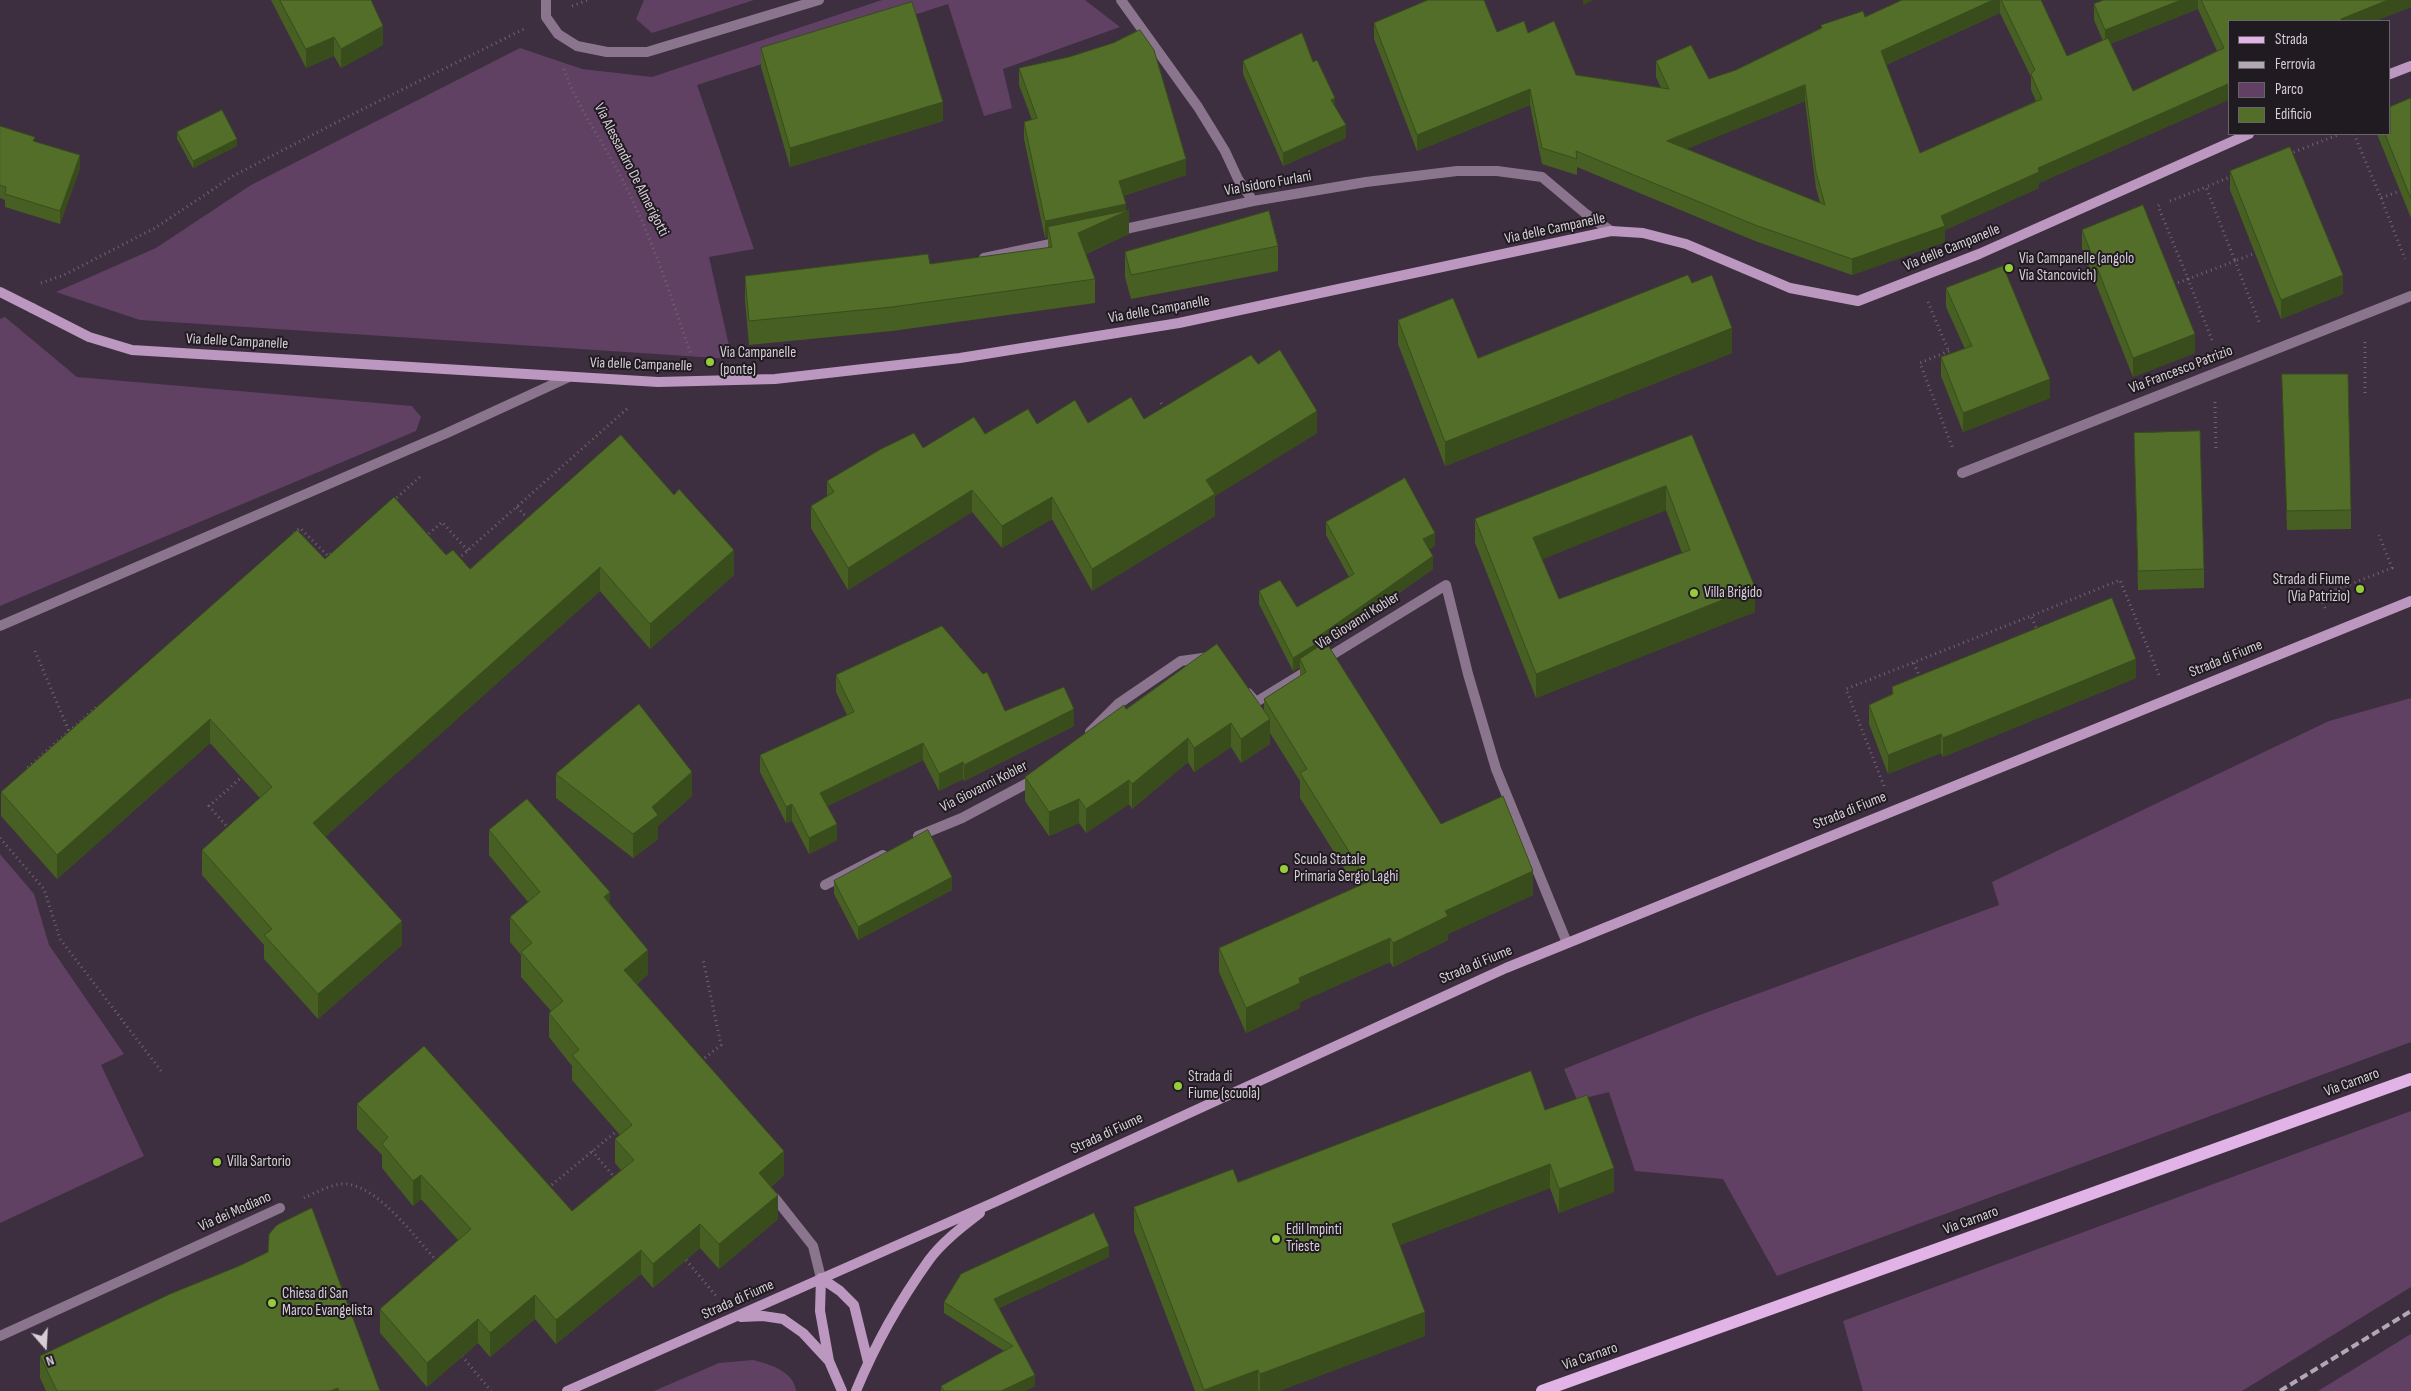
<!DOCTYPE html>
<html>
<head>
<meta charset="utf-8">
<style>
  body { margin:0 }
  #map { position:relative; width:2411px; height:1391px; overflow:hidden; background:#3d2f3f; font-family:"Sofia Sans Condensed",sans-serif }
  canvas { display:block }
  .legend { position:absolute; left:2228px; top:20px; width:162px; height:115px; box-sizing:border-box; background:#201a21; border:1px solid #69626a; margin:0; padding:6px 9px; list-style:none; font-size:15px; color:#d7ced8 }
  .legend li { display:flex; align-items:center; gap:10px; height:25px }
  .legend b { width:25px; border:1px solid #69626a }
  .north { position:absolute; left:20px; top:1321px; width:50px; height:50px; -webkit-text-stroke:4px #201a21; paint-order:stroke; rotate:161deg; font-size:14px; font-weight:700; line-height:20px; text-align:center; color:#d7ced8 }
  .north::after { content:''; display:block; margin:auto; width:18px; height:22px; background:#d7ced8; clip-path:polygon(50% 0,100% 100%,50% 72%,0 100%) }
</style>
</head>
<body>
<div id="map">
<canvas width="2411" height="1391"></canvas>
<ul class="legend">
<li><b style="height:6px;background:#e1b3e6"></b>Strada</li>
<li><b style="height:6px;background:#b2a8b3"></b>Ferrovia</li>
<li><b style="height:14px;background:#604164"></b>Parco</li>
<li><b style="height:14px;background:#526e28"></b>Edificio</li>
</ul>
<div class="north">N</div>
</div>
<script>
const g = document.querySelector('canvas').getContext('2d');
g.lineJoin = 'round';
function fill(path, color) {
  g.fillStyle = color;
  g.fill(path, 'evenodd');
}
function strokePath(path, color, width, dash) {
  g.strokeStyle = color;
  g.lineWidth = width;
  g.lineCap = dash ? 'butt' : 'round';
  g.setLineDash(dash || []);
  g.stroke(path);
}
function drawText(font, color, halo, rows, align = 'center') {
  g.font = font + ' "Sofia Sans Condensed",sans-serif';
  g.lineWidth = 4;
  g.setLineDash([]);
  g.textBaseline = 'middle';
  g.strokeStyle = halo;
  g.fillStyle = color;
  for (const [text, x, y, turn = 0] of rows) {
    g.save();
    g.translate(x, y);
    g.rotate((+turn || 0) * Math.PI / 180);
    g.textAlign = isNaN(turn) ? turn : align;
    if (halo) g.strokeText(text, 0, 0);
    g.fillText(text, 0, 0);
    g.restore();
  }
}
fill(new Path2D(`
  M644,0h110l-102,33 -16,-14z
  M882,0h203l35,27 -117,42 9,39 -28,8 -36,-112 -251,81 57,164 -45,8 23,102 -592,-39 -84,-28 100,-44 95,-63 269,-137 62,21 70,8z
  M5,317l72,60 335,29 9,11 -5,14 -416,175v-287z
  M2411,698v344l-634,234 -54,-97 -88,-8 -26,-79 -32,8 -13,-31 133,-53 302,-111 -7,-23 337,-161z
  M0,854l34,40 15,51 75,109 -23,11 43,91 -144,67z
  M2411,1111v176l-169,104h-379l-20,-70z
  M2411,1334v57h-93z
  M753,1360c16,4 41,11 43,31h-142l65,-28z`), '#604164');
strokePath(new Path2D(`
  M572,6l16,-6
  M564,69c14,40 40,74 59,112 29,56 48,115 68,174
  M2354,134l27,64 19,-7
  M2289,154l51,-20
  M2232,176l-26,11 29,74 20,-8
  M2381,198l24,61
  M2170,201l36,-14
  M2159,205l-1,1 30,73 -17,6
  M41,283l23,-8 91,-47 78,-52 114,-59 177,-88
  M1928,302l21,50
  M2212,340l-24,-61 47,-18 24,61
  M2365,342v55
  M1949,351l-29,12 33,86
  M2215,402l1,50
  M1161,403l4,7
  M393,501l29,-26
  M517,507l13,14
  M294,533l6,-5 28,28 5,-4
  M425,537l17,-15 26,29
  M458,559l171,-152
  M2325,608l-5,-12 72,-28 -13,-33
  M2038,632l-7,-16 89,-36 39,95
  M35,651l34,80
  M1914,663l6,15
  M28,771l-2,-2 72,-63
  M1884,786l-38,-97 185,-73
  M229,829l-20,-23 34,-30
  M0,838l44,51 16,50 102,133
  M701,1061l20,-16 -18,-86
  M592,1151l24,28
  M548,1188l70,-58
  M304,1198c11,-5 31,-16 44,-14 34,6 66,53 89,77
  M686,1260l31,37
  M462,1356l29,35`), '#706472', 3, [1, 4]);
strokePath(new Path2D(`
  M775,1198l38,48 8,32`), '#8b758e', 10);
strokePath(new Path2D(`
  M546,0v17l12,17 19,12 30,6h40l172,-52
  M1121,0l77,107 27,44 13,28 15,22
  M1116,231l137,-30 113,-19 91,-11h40l45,6 44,37 25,17
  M984,258l76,-16
  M1962,473l449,-177
  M0,626l447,-193 122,-56
  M1322,661l124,-76 22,89 28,95 71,174
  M1248,693l8,9 54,-33
  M1090,732l28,-28 63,-43 29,-4
  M918,836l44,-18 75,-40
  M825,885l58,-30
  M0,1336l280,-128`), '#8b758e', 10);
strokePath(new Path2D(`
  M2390,74l21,-8
  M32,308l57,29 43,13 526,32 117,-3 185,-21 219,-35 432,-92 32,2 43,11 104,44 68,13 121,-47 270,-120
  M821,1278l19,13 14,14 14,57
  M821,1278l-1,33 9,50
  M741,1317l22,-1 20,3 20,14 26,28 13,30
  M567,1391l428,-189 511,-234 905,-367
  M856,1391c18,-44 45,-92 73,-131 13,-18 33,-33 51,-47`), '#bc98c0', 10);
strokePath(new Path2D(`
  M1542,1391l869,-312`), '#e1b3e6', 12);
strokePath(new Path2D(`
  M2280,1391l131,-80`), '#b2a8b3', 4, [8, 4]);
strokePath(new Path2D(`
  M0,292l32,16`), '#bc98c0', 10);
fill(new Path2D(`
  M271,0h100l12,45 -42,23 -7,-12 -28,12z
  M1902,0h139l26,56 36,-15 -9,-21v-16l10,-4h307v7l-36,14h-145v78l-191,84v5l-94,42v12l-93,33 -97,-34 -178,-74v8l-35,-11 -12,-59 -113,46 -43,-112v-16l123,9 31,1 48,42 85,13 -5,-11v-16l53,18 27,-9 85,-42v-3l44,-8zM2198,9l19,42 -84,40 -23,-47zM2000,13l31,64v13l5,11 -116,52 -34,-88zM1805,101l11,87 4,15 -134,-54z
  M761,48l182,73 -153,46 -29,-100z
  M1243,61l70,1 22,45 11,31 -63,28 -40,-92z
  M1019,68l167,107 -63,21 6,38 -43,20 9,25v24l-203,28 -143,14 -4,-45v-24l185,-12 118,-16v-11l-3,1 -21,-99v-17l8,-2 -13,-35z
  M2411,98v120l-34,-84h13z
  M0,126l35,15 45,27 -20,56 -55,-17v-7l-5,-2z
  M177,132l60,14 -44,22 -16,-29z
  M2230,171l113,123 -62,25 -51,-129z
  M2082,230l113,123 -62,24 -51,-128z
  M1278,246v25l-147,28 -6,-22v-25z
  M1692,283l40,70 -287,113 -47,-122v-24l80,38z
  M1946,288l104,110 -87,34 -22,-56v-19l24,-8 -19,-42z
  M1258,364l59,69 -102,63v20l-123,75 -40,-72 -50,29 -30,-36 -124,78 -37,-62v-22l16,-10v-15l96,-33 62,-14 52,-10 51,-1 56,-4z
  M2282,374l69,136v19l-64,1z
  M2134,433l70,136v19l-66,2z
  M621,435l113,140 -84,74 -50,-58 -275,246 77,108 -84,74 -54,-60v-14l-62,-70v-25l58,-52 -50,-55 -153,136 -56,-63v-24l324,-233 121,-4 24,14z
  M1692,435l63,177 -219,86 -61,-155v-24zM1666,510l16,43 -123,46 -17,-40z
  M1326,522l109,24 -6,3 4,20 -106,75 114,180 92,71 -85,39v6l-55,27 -3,-5 -90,40v6l-54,25 -27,-61v-24l137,-61 -56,-89v-17l-30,-48v11l-29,19 -10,-16 -37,25 -6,-10 -56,47 -3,-5 -43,29 -7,-10 -30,13 -24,-35v-24l101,-68 138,2v-12l36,-22v-10l-7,4 -34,-67v-13l38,16 52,-30 -23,-42z
  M836,675l169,36 69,15 -110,55 -1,-2 -24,12 -16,-31 -96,46 10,34 -28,14 -17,-33 -6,2 -26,-51v-17l87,-40 -11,-23z
  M2136,678l-193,79 -2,-4 -53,21 -19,-50v-19l23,-11v-7z
  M556,774l136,22 -34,30v13l-25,19 -77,-60z
  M489,830l121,74 38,70 -11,10 147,191 -13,12 7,32 -59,50 -19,-21 -47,40 -12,-14 -85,70 -21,-25 -45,38 -12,-14 -51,44 -47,-54v-24l78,-69 -37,-41 -8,7 -31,-38v-13l-25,-26v-25l215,107 49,-41 -6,-7v-24l5,-4 -48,-55v-14l-23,-29v-24l2,-2 -30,-34v-22l-11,-13v-25l18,-15 -39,-47z
  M834,881l118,9 -94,50 -24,-46z
  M1545,1110l69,82 -55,21 -9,-25 -150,57 25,91 -146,55h-84l-61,-160v-24z
  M1109,1257l-110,51 36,78 -10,5h-84v-5l63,-35 -60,-38v-11z
  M40,1356l340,35h-334l-6,-13z`), '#475f22');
fill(new Path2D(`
  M1583,0h10l-10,5z
  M1993,0h7v13l-119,54v-16z
  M2181,0h17v9l-93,37v-16z
  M2388,0h23v7l-36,14h-34v-2z
  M383,26v19l-42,23v-19z
  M334,37v19l-28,12v-19z
  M2230,83v16l-191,84v5l-94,42v12l-93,33v-16l186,-91z
  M1805,85v16l-138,56v-16z
  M1530,89v16l-113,46v-16z
  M1335,98v13l-4,-11z
  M943,102v19l-153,46v-19z
  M1346,125v13l-63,28v-13z
  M237,139v7l-44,22v-7z
  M80,155v13l-20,56v-13z
  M1186,159v16l-67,22v-16z
  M1126,204v7l3,-1v24l-51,23v-24l-30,-6v10l-3,1v-17z
  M2343,275v19l-62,25v-19z
  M1732,328v25l-287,113v-24z
  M2195,334v19l-62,24v-19z
  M2050,379v19l-87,34v-19z
  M1317,411v22l-102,63v20l-123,75v-22l114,-89z
  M1666,486v24l-133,53v-25z
  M972,490v22l-124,78v-22z
  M1052,497v22l-50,29v-22z
  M1435,533v13l-12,6v-13z
  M734,550v25l-84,74v-25z
  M1433,556v13l-114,80 -19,10v8l-7,4v-13l23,-20z
  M600,567v24l-287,257v-25z
  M1755,587v25l-219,86v-24z
  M2136,659v19l-193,79v-19z
  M1074,709v17l-110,55v-16z
  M210,719v24l-153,136v-24z
  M1270,719v25l-29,19v-24z
  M1231,723v24l-37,25v-24z
  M1941,734v19l-53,21v-19z
  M1188,738v24l-56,47v-25z
  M923,743v17l-103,50v-17z
  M963,762v17l-24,12v-17z
  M692,772v24l-34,30v13l-25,19v-24l19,-27z
  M1129,780v24l-43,29v-24z
  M1079,799v24l-30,13v-24z
  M792,804v17l-6,2v-16z
  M837,824v16l-28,14v-16z
  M1533,871v24l-85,39v6l-55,27v-24l52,-32z
  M952,877v13l-94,50v-13z
  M610,892v25l-6,-20z
  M402,921v24l-84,74v-25z
  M1390,938v24l-90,40v6l-54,25v-25l53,-30z
  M648,950v24l-24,20v-24z
  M784,1151v24l-25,22v-24z
  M1550,1164v24l-158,60v-24z
  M1614,1168v24l-55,21v-24z
  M421,1175v24l-8,7v-25z
  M778,1195v24l-59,50v-25z
  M700,1224v24l-47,40v-24z
  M1109,1246v11l-115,53v-11z
  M641,1250v24l-85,70v-24z
  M535,1295v24l-45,38v-24z
  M1425,1312v24l-146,55h-19v-17z
  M478,1319v24l-51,44v-24z
  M1258,1370v21h-54v-1z
  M1035,1375v11l-10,5h-24z
  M338,1388v3h-8z`), '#394d1c');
const building = new Path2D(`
  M280,0h91l12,26 -42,23 -7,-12 -28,12z
  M1428,0h56l13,32 27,-11 4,12 26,-12 22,54 93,14 -13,-28 35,-16 18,34 27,-9 86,-42 -1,-3 42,-14 2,6 37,-17h91l-112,51 39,102 122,-54 -11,-25 4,-4 -34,-70h40l26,56 41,-18 25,53 91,-43 -23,-48h187l-47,19v2h-111v62l-192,85 1,4 -98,44 4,10 -93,33 -97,-34 -179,-74 1,8 -35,-11 -12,-59 -113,46 -43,-112zM1805,85l11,87 9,33 -158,-64z
  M2104,0h77l-76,30 -11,-26z
  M912,2l31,100 -153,46 -29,-100z
  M1140,30l14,20 32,109 -67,22 7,23 -81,17 -21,-99 13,-4 -18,-50 50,-11 44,-14z
  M1302,33l11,29 4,-2 18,38 -4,2 15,25 -63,28 -40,-92z
  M2411,98v101l-26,-65h5v-27z
  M222,110l15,29 -44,22 -16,-29z
  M0,126l35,11 -2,4 47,14 -20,56 -55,-17 1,-7 -6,-2z
  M2290,147l53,128 -62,25 -51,-129z
  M2143,205l52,129 -62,24 -51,-128z
  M1129,210l-51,23 17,46 -203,28 -143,14 -4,-45 183,-22 2,10 122,-17 -4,-20z
  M1269,211l9,35 -147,29 -6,-23z
  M2003,266l47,113 -87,34 -22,-56 31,-11 -26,-58z
  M1688,275l4,8 20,-8 20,53 -287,114 -47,-122 55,-22 25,60z
  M1280,350l37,61 -111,69 9,14 -123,75 -40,-72 -50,29 -30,-36 -124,78 -37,-62 23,-14 -7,-11 54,-32 33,-16 9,15 51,-31 11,17 43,-25 9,15 38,-24 13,23 43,-26 13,22 107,-64 7,9z
  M2282,374h66l3,136 -64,1z
  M2200,431l4,138 -66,2 -4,-138z
  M621,435l53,60 5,-6 55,61 -84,74 -50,-57 -287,256 89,98 -84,73 -54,-59 8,-6 -70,-79 70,-63 -62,-68 -153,136 -56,-63 296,-262 28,29 69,-62 52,58 7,-5 17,19z
  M1692,435l63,152 -219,87 -61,-155zM1666,486l24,64 -131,49 -26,-61z
  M1405,478l30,55 -12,6 10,17 -117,82 3,4 -26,16 -34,-67 21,-11 17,27 57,-33 -28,-52z
  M2112,598l24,61 -193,79 -2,-4 -53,21 -19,-50 24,-11 -1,-7z
  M942,626l41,48 4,-2 18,39 59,-24 10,22 -110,56 -1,-3 -24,12 -16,-31 -103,50 17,31 -28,14 -17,-34 -6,3 -26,-52 94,-43 -18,-37z
  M1326,642l115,182 62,-28 30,75 -88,40 3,5 -55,27 -3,-5 -91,40 1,5 -54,25 -27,-60 149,-66 -68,-109 7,-4 -43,-70 42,-27 -6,-13z
  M1217,644l53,75 -29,20 -10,-16 -37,25 -6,-10 -56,46 -3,-4 -43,29 -7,-10 -30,13 -24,-35 99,-72 2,4z
  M639,704l53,68 -40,35 6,8 -25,19 -77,-60z
  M527,799l83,93 -6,5 44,53 -24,20 160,181 -25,22 19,22 -59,49 -19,-20 -47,40 -12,-14 -85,70 -21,-25 -45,38 -12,-14 -51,44 -47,-54 91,-80 -50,-54 -8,6 -31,-37 6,-7 -31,-33 67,-58 148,165 62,-51 -19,-21 17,-14 -60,-70 7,-5 -30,-37 14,-12 -42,-49 11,-9 -22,-26 30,-25 -51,-62z
  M928,830l24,47 -94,50 -24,-46z
  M1531,1071l14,39 42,-15 27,73 -55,21 -9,-25 -158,60 33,88 -165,62 -2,-4 -54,20 -70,-183 99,-38 5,13z
  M312,1208l68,183h-41l-1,-3 -8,3h-273l-17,-35 130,-62 69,-28 29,-14 1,-18 8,-9z
  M1094,1213l15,33 -115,53 41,76 -34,16h-57l-3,-5 72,-40 -69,-44 17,-28z`);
fill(building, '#526e28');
strokePath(building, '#394d1c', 1);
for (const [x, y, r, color] of [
  [2009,268,5,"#96cc3a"],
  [710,362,5,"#96cc3a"],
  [2360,589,5,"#96cc3a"],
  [1694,593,5,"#96cc3a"],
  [1284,869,5,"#96cc3a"],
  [1178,1086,5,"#96cc3a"],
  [217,1162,5,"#96cc3a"],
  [1276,1239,5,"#96cc3a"],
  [272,1303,5,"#96cc3a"]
]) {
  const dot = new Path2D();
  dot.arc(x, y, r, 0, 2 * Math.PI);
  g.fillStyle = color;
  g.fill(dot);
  strokePath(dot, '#201a21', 2);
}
drawText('15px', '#d7ced8', '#201a21', [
  ["Via Alessandro De Almerigotti",631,170,63],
  ["Via Isidoro Furlani",1268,184,-10],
  ["Via delle Campanelle",1555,229,-12],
  ["Via delle Campanelle",1952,248,-22],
  ["Via delle Campanelle",1159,310,-10],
  ["Via delle Campanelle",237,342,3],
  ["Via delle Campanelle",641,365,2],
  ["Via Francesco Patrizio",2181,370,-21],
  ["Via Giovanni Kobler",1358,621,-32],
  ["Strada di Fiume",2226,659,-22],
  ["Via Giovanni Kobler",984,787,-27],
  ["Strada di Fiume",1850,811,-22],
  ["Strada di Fiume",1476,965,-23],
  ["Via Carnaro",2352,1083,-20],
  ["Strada di Fiume",1107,1134,-25],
  ["Via dei Modiano",235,1212,-24],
  ["Via Carnaro",1971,1221,-20],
  ["Strada di Fiume",738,1300,-24],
  ["Via Carnaro",1590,1357,-19]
]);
drawText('15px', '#d7ced8', '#201a21', [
  ["Via Campanelle (angolo",2019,259],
  ["Via Stancovich)",2019,276],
  ["Via Campanelle",720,353],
  ["(ponte)",720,370],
  ["Strada di Fiume",2350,580,"right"],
  ["(Via Patrizio)",2350,597,"right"],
  ["Villa Brigido",1704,593],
  ["Scuola Statale",1294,860],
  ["Primaria Sergio Laghi",1294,877],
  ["Strada di",1188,1077],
  ["Fiume (scuola)",1188,1094],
  ["Villa Sartorio",227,1162],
  ["Edil Impinti",1286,1230],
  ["Trieste",1286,1247],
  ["Chiesa di San",282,1294],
  ["Marco Evangelista",282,1311]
], 'left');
</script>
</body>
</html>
